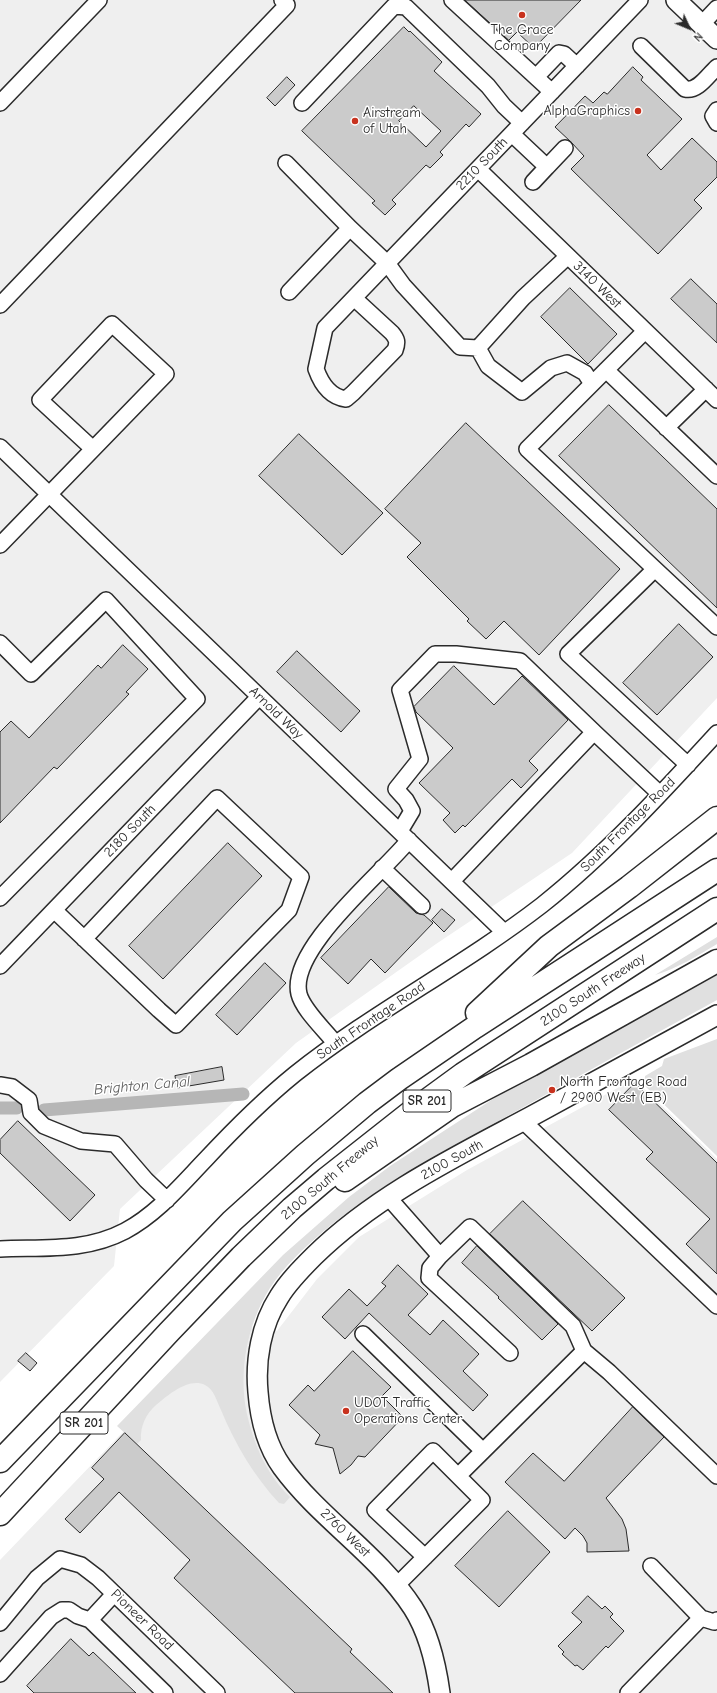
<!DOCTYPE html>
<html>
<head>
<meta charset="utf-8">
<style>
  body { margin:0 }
  #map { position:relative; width:717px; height:1693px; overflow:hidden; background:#fff; font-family:"Comic Neue",sans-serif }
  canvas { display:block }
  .north { position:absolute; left:669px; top:8px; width:40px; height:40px; -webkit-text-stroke:3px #fff; paint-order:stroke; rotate:134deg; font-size:11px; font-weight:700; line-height:16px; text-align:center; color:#2b2b2b }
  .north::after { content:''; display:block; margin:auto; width:14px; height:18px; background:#2b2b2b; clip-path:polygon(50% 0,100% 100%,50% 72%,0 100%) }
</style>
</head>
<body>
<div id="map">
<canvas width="717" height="1693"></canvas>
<div class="north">N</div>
</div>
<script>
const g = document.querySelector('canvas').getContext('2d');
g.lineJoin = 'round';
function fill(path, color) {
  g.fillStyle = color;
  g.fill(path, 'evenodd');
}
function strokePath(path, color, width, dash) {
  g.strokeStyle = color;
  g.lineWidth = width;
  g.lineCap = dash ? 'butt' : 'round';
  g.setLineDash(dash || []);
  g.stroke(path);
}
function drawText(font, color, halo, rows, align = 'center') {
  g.font = font + ' "Comic Neue",sans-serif';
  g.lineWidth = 3;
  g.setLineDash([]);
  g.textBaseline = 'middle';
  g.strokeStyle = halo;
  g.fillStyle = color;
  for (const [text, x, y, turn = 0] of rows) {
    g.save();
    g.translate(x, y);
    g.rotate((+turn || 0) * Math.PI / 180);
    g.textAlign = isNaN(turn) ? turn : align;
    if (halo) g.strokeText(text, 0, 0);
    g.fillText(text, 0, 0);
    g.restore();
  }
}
fill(new Path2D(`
  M0,0h717v698l-145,155 -136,91 -140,99 -176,166 -6,57 -114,116z
  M634,1079l83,80v534h-717v-133l119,-124 116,-111 42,6 40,-52 42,-42 108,-67z`), '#efefef');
fill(new Path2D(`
  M717,937v7c-20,12 -39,24 -62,31z
  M717,975v25c-68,37 -136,75 -204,113 -66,36 -131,70 -188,117 -20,17 -41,36 -55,58 -23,37 -32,83 -23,126 7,31 20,61 43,83l-6,7 -5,-1c-25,-27 -44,-59 -58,-93 -4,-8 -7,-21 -16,-25 -16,-8 -37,10 -49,20 -10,9 -16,21 -15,35l-4,4 -20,-18 166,-171 66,-58 41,-31 106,-69z
  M717,1039v117l-73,-71 1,-9 17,-10 2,-7z`), '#e0e0e0');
strokePath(new Path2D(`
  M0,1108h17
  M44,1110l199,-16`), '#b6b6b6', 13);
const building = new Path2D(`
  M465,0h116l-47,48 -17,-16 -8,8z
  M404,27l5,5 1,-1 32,31 -8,9 47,43 -12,13 -3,-3 -26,28 3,3 -13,13 -4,-3 -34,35 4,4 -11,11 -13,-12 3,-2 -73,-70zM414,106l27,25 -15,16 -27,-26z
  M633,67l10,10 -2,3 41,39 -35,36 14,15 31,-32 25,24v15l-23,23 8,8 -44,46 -87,-85 13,-13 -13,-14 -16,-15 30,-31 8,7 11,-11 3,2z
  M287,77l8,8 -20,21 -8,-8z
  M691,279l26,25v39l-46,-44z
  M570,288l47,46 -29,30 -47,-47z
  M609,405l108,104v99l-158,-152z
  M466,423l154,146 -81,86 -35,-34 -18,18 -19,-18 2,-2 -62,-62 14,-14 -36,-34z
  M299,434l84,79 -41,42 -83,-79z
  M679,624l34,33 -56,58 -34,-32z
  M123,645l25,24 -22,23 3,2 -72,75 -3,-2 -54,56v-91l11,-11 18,17 69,-73 3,3z
  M297,651l63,60 -19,21 -64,-60z
  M454,666l40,39 28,-29 46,44 -39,41 9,9 -17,18 -9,-9 -47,48 -2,-2 -8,8 -12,-13 7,-7 -31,-30 34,-35 -37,-36 -2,-5z
  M228,843l34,33 -99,103 -34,-33z
  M389,887l27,26 8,2 9,8 -48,50 -14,-14 -23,25 -27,-26z
  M442,909l13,11 -11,12 -12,-12z
  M265,963l21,20 -49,52 -21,-20z
  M222,1067l2,13 -47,8 -2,-12z
  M635,1083l82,80v111l-31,-30 24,-25 -64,-60 7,-7 -44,-42z
  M18,1121l77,74 -25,26 -70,-68v-13z
  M523,1201l102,97 -33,33 -102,-97z
  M477,1246l81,78 -16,16 -44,-42 1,-1 -37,-34z
  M398,1265l30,29 -20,21 22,20 13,-15 36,34 -16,17 25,24 -15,16 -104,-98 -24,26 -23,-22 27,-28 18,17 19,-20 -4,-3z
  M353,1351l38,36 -9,9 21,21 -38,40 -7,-1 -7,9 -11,9 -7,-26 -18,-4 5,-9 -31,-30 19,-20 6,6z
  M26,1353l11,10 -7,8 -12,-10z
  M633,1407l31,30 -58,61 16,21 4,10 3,22 -42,1v-9l-4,-7 -8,-8 -10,11 -60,-57 28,-29 31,28z
  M125,1433l227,216 -2,3 43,41h-98l-121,-115 16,-18 -71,-68 -39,41 -15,-14 39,-40 -12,-11z
  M508,1511l42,41 -51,55 -44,-41z
  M588,1596l14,13 3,-3 8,8 -3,3 14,14 -16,17 -2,-2 -23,24 -6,-5 -2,1 -13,-12 2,-2 -6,-6 24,-24 -10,-9z
  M71,1639l18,17 4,-4 43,41h-102l-7,-7z`);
fill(building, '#cbcbcb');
strokePath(building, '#2b2b2b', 1);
const minor = new Path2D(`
  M452,0l100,92
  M701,25l16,-17
  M641,46l44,43c13,3 23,-14 32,-22
  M536,77l23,-24 5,1 13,12
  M0,103l99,-103
  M302,103l92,-97 12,1 82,79 16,20 18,17
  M717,110l-4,6 4,7
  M512,134l35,33 -14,15
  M286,163l64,65
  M547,167l18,-19
  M478,169l239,231
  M289,292l61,-64 37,35 16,22 57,62 18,1 45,-50 45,-42
  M354,298l38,35c5,6 6,9 3,17l-42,43 -7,6c-16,-2 -25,-16 -30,-30l9,-41 315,-328
  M0,305l287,-300 -5,-5
  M645,331l-118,118 128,120
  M478,348l10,18 34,26 29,-24 16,-5 18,10 7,11
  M606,370l111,106
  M666,428l40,-39
  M0,447l504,485
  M0,545l166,-171 -54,-50 -72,76 53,49
  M0,643l31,31 75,-74 91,99 -197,199
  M688,765l-120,-111 87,-85 62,58
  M400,831l12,-20 -6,-11 -10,-11 24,-30 -20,-69 35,-36h21l64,7 74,71
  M382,868l40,38
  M452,881l142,-149 66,62
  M54,910l105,100 17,15 113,-115 12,-33 -84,-79 -133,141
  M0,966l259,-269
  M335,1043c-10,-13 -32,-33 -36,-49 -11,-45 84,-121 110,-154
  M0,1085l12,2 17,13 2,13 13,13 37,15 34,3 31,36 21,20
  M523,1121l194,185
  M388,1197l52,59 30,-29 103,99 11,25 -126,125
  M0,1249c43,-2 85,3 125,-18 32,-17 56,-46 81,-72 28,-30 57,-59 89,-85 78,-62 168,-108 247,-169 64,-51 120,-112 175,-172
  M440,1256l-10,12 -1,10 81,75
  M363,1334l120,117
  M584,1351l25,21 108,104
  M397,1585l85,-85 -49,-49 -58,59 50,47
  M701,1618l13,4 3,-2
  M90,1620l75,73
  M0,1623l37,-45 23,-19 21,6 17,13 119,115
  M0,1674l51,-57 11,-7h7l9,6 12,4 24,-26
  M628,1693l73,-75 -50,-52`);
const major = new Path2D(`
  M676,0l41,39
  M440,1693c-4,-29 -11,-60 -27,-85 -35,-54 -93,-89 -131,-141 -15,-21 -22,-49 -24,-75 -3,-32 3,-67 21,-95 9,-15 22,-28 35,-41 61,-60 141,-99 216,-139 62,-34 125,-68 187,-102`);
const highway = new Path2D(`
  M477,1013l72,-67 80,-59 88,-69
  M345,1180l107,-74 79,-41 186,-104
  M0,1461l232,-240 73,-66 62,-52 32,-24 76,-52 242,-157
  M0,1514l169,-182 72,-75 51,-49 34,-29 85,-67 52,-38 254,-165`);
strokePath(minor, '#2b2b2b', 18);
strokePath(major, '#2b2b2b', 22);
strokePath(highway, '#2b2b2b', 25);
strokePath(minor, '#fff', 15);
strokePath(major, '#fff', 19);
strokePath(highway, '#fff', 22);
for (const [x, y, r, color] of [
  [522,15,4,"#c8321e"],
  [638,111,4,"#c8321e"],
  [355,121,4,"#c8321e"],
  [552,1090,4,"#c8321e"],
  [346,1411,4,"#c8321e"]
]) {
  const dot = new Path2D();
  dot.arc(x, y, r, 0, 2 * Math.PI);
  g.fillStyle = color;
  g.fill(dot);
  strokePath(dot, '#fff', 1.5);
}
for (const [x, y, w] of [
  [427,1101,48],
  [84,1423,48]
]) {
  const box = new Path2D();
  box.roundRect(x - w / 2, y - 11, w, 22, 3);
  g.fillStyle = '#fff';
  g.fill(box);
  strokePath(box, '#2b2b2b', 1);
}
drawText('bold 13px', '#2b2b2b', null, [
  ["SR 201",427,1101],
  ["SR 201",84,1423]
]);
drawText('14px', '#2b2b2b', '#fff', [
  ["The Grace",522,30,"center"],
  ["Company",522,46,"center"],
  ["AlphaGraphics",630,111,"right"],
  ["Airstream",363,113],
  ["of Utah",363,129],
  ["North Frontage Road",560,1082],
  ["/ 2900 West (EB)",560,1098],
  ["UDOT Traffic",354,1403],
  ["Operations Center",354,1419]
], 'left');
drawText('14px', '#2b2b2b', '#fff', [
  ["2210 South",482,164,-46],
  ["3140 West",597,285,44],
  ["Arnold Way",276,713,44],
  ["South Frontage Road",628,825,-45],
  ["2180 South",130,831,-46],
  ["2100 South Freeway",593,990,-33],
  ["South Frontage Road",371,1021,-34],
  ["2100 South",452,1160,-29],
  ["2100 South Freeway",330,1178,-40],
  ["2760 West",345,1533,44],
  ["Pioneer Road",142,1620,44]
]);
drawText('italic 15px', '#5c5c5c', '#fff', [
  ["Brighton Canal",142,1086,-5]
]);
</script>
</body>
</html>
